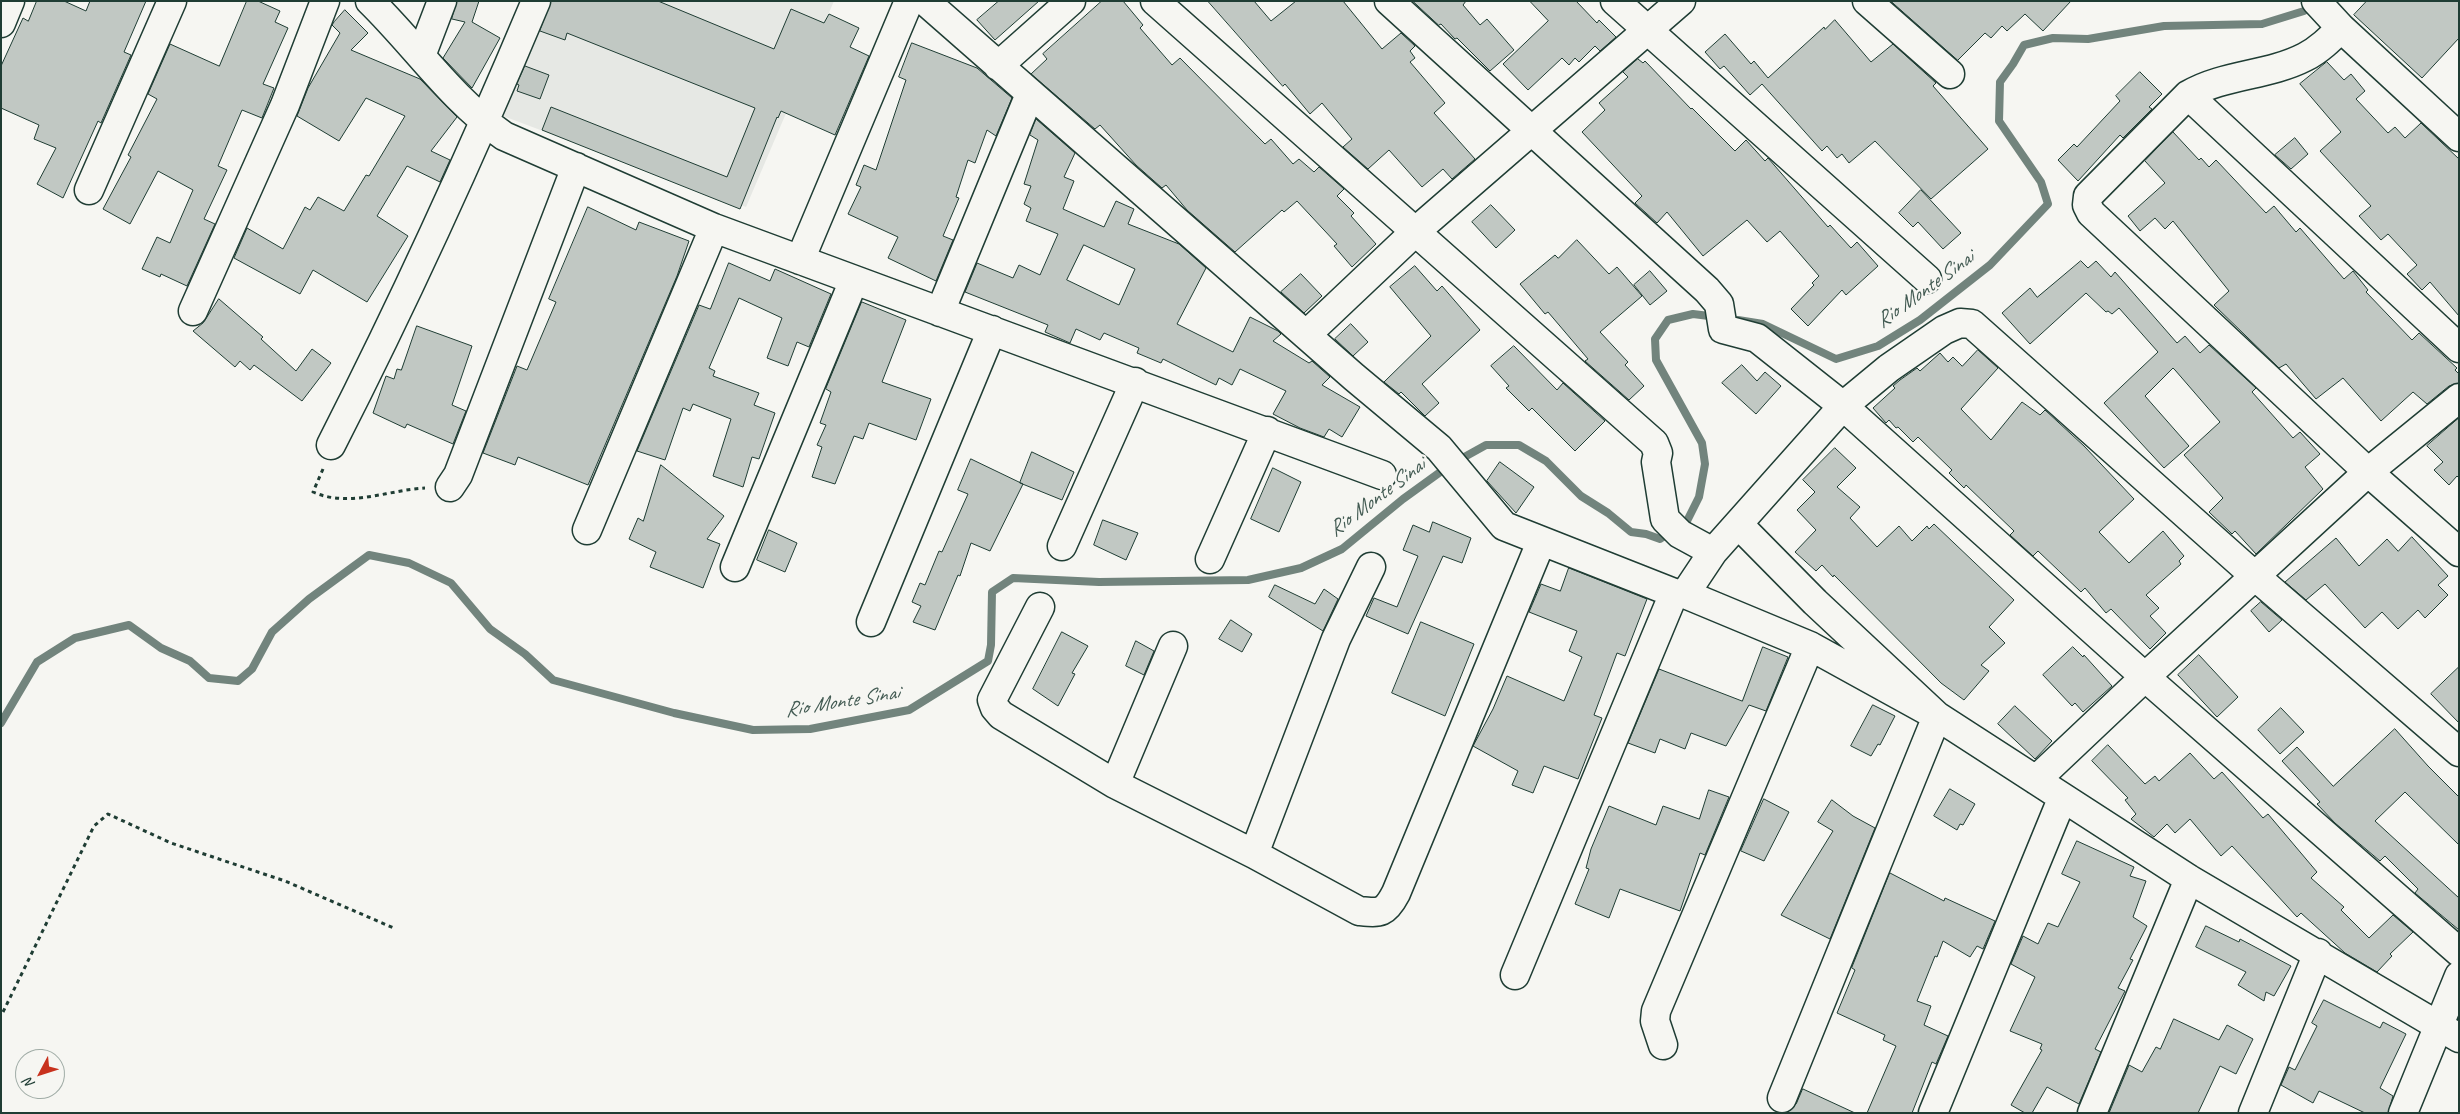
<!DOCTYPE html>
<html>
<head>
<meta charset="utf-8">
<style>
  body { margin:0 }
  #map { position:relative; width:2460px; height:1114px; overflow:hidden; background:#f6f6f2; font-family:Caveat,sans-serif }
  canvas { display:block }
  .frame { position:absolute; inset:0; border:2px solid #1f3d34; pointer-events:none }
  .north { position:absolute; left:15px; top:1049px; width:50px; height:50px; box-sizing:border-box; background:#f6f6f2; border:1px solid #a0aca6; border-radius:50%; rotate:230deg; font-size:14px; font-weight:700; line-height:20px; text-align:center; color:#1f3d34 }
  .north::after { content:''; display:block; margin:auto; width:18px; height:22px; background:#c8321e; clip-path:polygon(50% 0,100% 100%,50% 72%,0 100%) }
</style>
</head>
<body>
<div id="map">
<canvas width="2460" height="1114"></canvas>
<div class="frame"></div>
<div class="north">N</div>
</div>
<script>
const g = document.querySelector('canvas').getContext('2d');
g.lineJoin = 'round';
function fill(path, color) {
  g.fillStyle = color;
  g.fill(path, 'evenodd');
}
function strokePath(path, color, width, dash) {
  g.strokeStyle = color;
  g.lineWidth = width;
  g.lineCap = dash ? 'butt' : 'round';
  g.setLineDash(dash || []);
  g.stroke(path);
}
function drawText(font, color, halo, rows, align = 'center') {
  g.font = font + ' Caveat,sans-serif';
  g.lineWidth = 4.5;
  g.setLineDash([]);
  g.textBaseline = 'middle';
  g.strokeStyle = halo;
  g.fillStyle = color;
  for (const [text, x, y, turn = 0] of rows) {
    g.save();
    g.translate(x, y);
    g.rotate((+turn || 0) * Math.PI / 180);
    g.textAlign = isNaN(turn) ? turn : align;
    if (halo) g.strokeText(text, 0, 0);
    g.fillText(text, 0, 0);
    g.restore();
  }
}
fill(new Path2D(`
  M550,1h284l-88,206 -243,-91z`), '#e6e8e4');
strokePath(new Path2D(`
  M1738,320l25,4 73,35 42,-13 42,-26 70,-55 58,-61 -7,-22 -42,-61 1,-39 13,-18 11,-19 29,-7 35,1 76,-13 98,-2 42,-13 9,-6
  M1680,526l7,-5 12,-24 6,-33 -3,-21 -46,-83 -1,-21 13,-19 25,-6 24,3
  M1,723l36,-61 38,-24 54,-13 32,23 29,13 19,17 29,3 14,-12 20,-37 37,-33 60,-44 40,8 42,20 39,46 35,25 28,26 121,33 79,17 57,-1 99,-19 79,-49 3,-16 1,-53 21,-14 86,4 149,-2 53,-12 41,-19 61,-50 47,-34 36,-20h33l27,16 35,35 27,17 23,19 15,2 14,5 10,-7`), '#72847d', 8);
const building = new Path2D(`
  M37,1h27l22,10 4,-10h56l-22,51 7,3 -30,68 -3,-2 -35,77 -26,-14 19,-36 -22,-9 5,-14 -38,-17v-42l22,-48 5,3z
  M247,1h11l22,10 -5,11 13,6 -25,56 11,4 -12,30 -20,-8 -24,56 9,4 -23,49 11,5 -28,62 -26,-12 -1,3 -18,-8 15,-32 13,6 23,-53 -35,-19 -28,53 -27,-15 28,-52 -3,-2 29,-56 -9,-5 22,-50 49,22z
  M457,1h22l-7,21 28,16 -28,50 -29,-30 22,-36 -13,-3z
  M551,1h107l116,48 17,-40 33,14 5,-9 30,14 -9,19 19,9 -34,79 -54,-24 -3,7 -1,-1 -37,92 -198,-79 9,-23 176,70 28,-69 -188,-75 -2,7 -25,-9z
  M999,1h40l-44,39 -18,-20z
  M1102,1h21l20,24 -3,3 32,37 8,-7 85,86 6,-5 22,25 6,-5 15,13 5,-5 25,22 -7,7 17,17 -3,3 25,28 -24,23 -18,-21 3,-2 -40,-43 -13,11 -2,-2 -47,42 -48,-42 -21,-25 -4,3 -26,-23 -36,-40 -5,4 -64,-55 16,-15 -4,-5z
  M1208,1h46l17,20 25,-20h47l39,48 19,-16 14,13 -5,5 5,7 -5,4 35,41 -11,10 41,46 -23,20 -9,-10 -21,18 -33,-37 -21,19 -25,-22 9,-8 -30,-36 -12,11 -25,-30 -2,2z
  M1413,1h53l-3,4 17,20 7,-6 27,31 -24,21 -33,-33 -2,1 -14,-15 -2,1z
  M1530,1h46l21,22 2,-3 17,17 -16,14 -5,-5 -16,16 -4,-4 -6,7 -7,-7 -34,32 -25,-26 45,-43z
  M1891,1h180l-28,30 -18,-17 -18,17 -5,-5 -11,12 -6,-5 -27,27z
  M2367,1h92v37l-37,40 -68,-63z
  M345,10l23,23 -17,17 69,29 37,38 -26,34 19,9 -10,22 -33,-16 -30,50 31,20 -41,66 -54,-32 -13,24 -66,-36 13,-30 36,21 22,-42 5,3 8,-13 26,14 22,-36 3,1 36,-60 -39,-18 -27,43 -42,-25 11,-28 32,-55 -8,-8 2,-3z
  M1835,20l36,42 22,-18 43,39 -3,3 55,63 -57,50 -56,-58 -26,22 -7,-9 -5,4 -10,-12 -5,5 -60,-67 -12,11 -26,-29 -4,3 -15,-17 20,-18 26,30 3,-3 14,17 56,-51 1,2z
  M912,43l65,25 35,30 -16,38 -9,-6 -12,33 -7,-3 -12,37 3,1 -16,38 10,4 -17,41 -48,-23 10,-21 -50,-23 13,-27 -5,-2 8,-20 12,5 30,-90 -7,-3z
  M1638,59l5,4 2,-2 46,48 1,-1 43,43 11,-11 19,21 3,-3 60,69 2,-2 21,23 6,-6 21,24 -32,29 -4,-5 -34,36 -17,-17 23,-24 -2,-2 7,-7 -39,-45 -13,11 -20,-22 -44,36 -36,-44 -10,11 -22,-20 7,-7 -60,-64 23,-22 -6,-7 29,-26 -5,-5z
  M2327,62l17,18 7,-6 14,17 -9,8 32,34 7,-6 10,11 16,-15 38,36v157l-29,-34 -8,8 -15,-16 10,-9 -29,-31 -7,6 -22,-24 12,-10 -51,-55 21,-19 -41,-48z
  M525,66l24,9 -9,24 -23,-8 2,-6 -2,-1z
  M2140,72l22,22 -13,13 3,2 -29,29 -3,-3 -42,46 -20,-21 16,-16 3,3 43,-46 -4,-5z
  M1036,119l39,34 -11,24 10,4 -11,28 41,18 12,-26 18,8 -6,15 51,20 27,24 -29,56 56,28 17,-35 28,14 3,3 -8,7 36,22 3,-2 18,16 -8,8 38,22 -18,30 -13,-8 -5,8 -24,-9 -27,-14 13,-23 -46,-22 -8,16 -13,-7 -3,7 -53,-26 -2,4 -24,-10 2,-5 -35,-15 -4,7 -24,-11 -6,14 -25,-11 3,-7 -83,-33 12,-29 36,15 6,-13 21,10 18,-41 -32,-13 5,-13 -7,-4 7,-18 -7,-2 14,-44 -8,-5zM1084,245l51,24 -16,36 -52,-25z
  M2173,132l26,28 2,-2 8,9 7,-7 50,53 8,-7 22,26 4,-4 44,51 9,-8 15,19 -2,2 46,48 7,-7 38,35 -2,2 4,4v9l-10,3 -22,18 -14,-12 -32,29 -38,-43 -27,21 -30,-35 -7,4 -65,-63 15,-14 -56,-70 -8,8 -10,-11 -15,13 -12,-15 37,-33 -20,-22z
  M2295,138l13,16 -17,15 -16,-14z
  M1921,190l40,43 -18,16 -25,-27 -5,5 -14,-14z
  M1491,205l24,25 -19,18 -24,-26z
  M588,207l48,23 3,-8 50,19 -12,35 -89,209 -70,-28 -3,8 -32,-12 34,-87 10,4 29,-68 -7,-3z
  M1577,240l32,34 8,-7 25,29 -42,36 28,30 -3,3 19,21 -15,14 -44,-39 3,-2 -40,-47 -3,2 -25,-30 35,-29 3,3z
  M2081,261l7,7 8,-7 15,16 4,-5 62,71 8,-7 15,17 9,-8 47,43 -4,4 41,46 7,-6 20,22 -15,13 18,22 -67,65 -21,-23 -3,3 -23,-22 14,-14 -39,-43 36,-33 -45,-52 -2,-2 -28,28 44,50 -25,22 -60,-65 54,-51 -39,-44 -7,6 -4,-3 -2,1 -20,-19 -56,51 -28,-31 28,-25 7,9z
  M729,263l41,18 5,-12 56,25 -22,53 -12,-5 -9,24 -21,-8 15,-40 -43,-20 -30,70 6,3 -2,5 46,17 -5,12 21,8 -16,46 -7,-2 -9,30 -30,-11 18,-57 -38,-15 -3,7 -7,-3 -18,52 -28,-9 62,-146 11,4z
  M1415,266l22,25 5,-5 38,44 -58,54 17,19 -14,13 -24,-24 -2,2 -15,-12 47,-46 -41,-49z
  M1650,271l17,20 -17,14 -16,-20z
  M1301,274l21,22 -18,17 -23,-21z
  M219,299l44,38 -2,2 35,32 16,-22 19,14 -29,38 -48,-36 -4,5 -10,-9 -5,6 -42,-36 10,-8z
  M862,302l44,18 -24,62 49,17 -15,41 -47,-17 -6,16 -9,-3 -19,48 -23,-7 10,-30 -5,-2 9,-20 -6,-2 11,-31 -5,-3z
  M1351,324l17,18 -15,14 -18,-17z
  M417,326l55,20 -20,59 14,6 -13,33 -46,-20 -2,4 -32,-15 13,-37 8,3 3,-10 4,1z
  M1514,346l43,44 6,-7 42,38 -30,30 -43,-43 -3,3 -23,-23 3,-2 -18,-20z
  M1978,350l20,18 -37,41 30,31 31,-38 18,13 5,-5 39,36 50,53 -35,33 30,31 34,-32 21,25 -5,5 2,3 -35,31 13,13 -9,8 16,17 -16,16 -39,-40 -5,4 -21,-25 -4,4 -43,-41 -5,5 -23,-21 4,-4 -48,-46 -2,3 -15,-15 3,-3 -34,-33 -5,5 -15,-15 -2,1 -7,-8 -3,3 -13,-15 22,-20 -2,-2 7,-6 17,-12 3,3 20,-18 8,9 5,-5 9,9z
  M1742,365l15,16 8,-9 16,14 -25,28 -34,-31z
  M2459,418v60l-2,-2 -8,9 -15,-15 9,-8 -16,-16z
  M1835,448l21,20 -19,19 23,20 -10,11 27,29 22,-21 13,15 15,-15 2,3 5,-5 80,76 -25,27 16,16 -24,22 8,6 -25,29 -23,-17 -107,-108 -1,2 -11,-12 -6,6 -21,-19 21,-22 -19,-20 18,-18 -12,-12z
  M1032,452l42,20 -12,28 -42,-17z
  M971,459l52,25 -33,67 -19,-8 -11,33 -2,-1 -23,55 -22,-8 8,-16 -9,-4 8,-19 5,2 14,-34 3,1 26,-58 -10,-4z
  M1500,462l34,25 -18,26 -29,-32z
  M661,465l63,51 -17,23 13,5 -17,44 -53,-21 6,-15 -27,-13 9,-21 5,3z
  M1273,468l28,14 -22,50 -28,-13z
  M1103,520l35,13 -12,27 -32,-15z
  M1433,522l38,16 -9,25 -19,-7 -35,78 -42,-18 8,-18 23,9 21,-51 -15,-6 10,-25 16,7z
  M769,530l28,13 -12,29 -28,-12z
  M2412,537l36,39 -10,9 10,10 -23,23 -7,-8 -20,19 -16,-17 -17,16 -40,-44 -19,16 -21,-18 51,-44 23,28 28,-27 11,12z
  M1569,568l78,31 -22,57 -8,-3 -23,62 8,3 -24,61 -34,-13 -11,27 -21,-8 6,-14 -45,-25 20,-37 14,-33 57,25 18,-44 -13,-6 8,-20 -48,-19 12,-28 19,7z
  M1275,585l40,19 9,-15 14,10 -15,32 -54,-34z
  M2261,602l21,18 -13,12 -18,-21z
  M1231,620l21,14 -10,18 -23,-13z
  M1421,622l53,22 -29,72 -53,-23z
  M1062,632l26,14 -16,27 3,1 -17,32 -25,-17z
  M1136,641l18,10 -10,24 -18,-9z
  M1763,647l25,10 -22,54 -17,-6 -23,41 -35,-13 -6,16 -25,-10 -5,14 -27,-10 31,-74 83,32z
  M2073,647l10,10 1,-2 28,31 -29,26 -8,-9 -3,3 -29,-31z
  M2199,655l39,42 -21,20 -39,-42z
  M2459,667v56l-28,-29z
  M1873,705l22,11 -15,29 -2,-1 -7,12 -20,-10z
  M2015,706l37,35 -17,18 -37,-35z
  M2281,708l23,24 -24,22 -22,-24z
  M2395,729l33,37 31,31v48l-54,-53 -30,29 84,77v32l-44,-37 3,-4 -33,-33 -5,5 -45,-38 -18,-19 3,-2 -38,-41 15,-14 36,39z
  M2108,745l37,39 10,-8 4,5 31,-28 24,26 8,-7 41,46 5,-4 49,58 -6,6 33,29 -3,3 28,28 24,-23 20,17 -23,22 2,2 -15,16 -32,-19 -44,-40 -4,4 -65,-71 -11,10 -31,-37 -15,14 -8,-9 -13,13 -23,-18 5,-5 -11,-14 3,-2 -36,-37z
  M1950,789l25,15 -12,21 -3,-1 -3,6 -23,-14z
  M1709,790l20,7 -24,58 -5,-2 -20,58 -60,-22 -11,29 -34,-14 14,-35 -3,-1 5,-19 18,-43 47,19 7,-19 36,13z
  M1764,799l25,13 -25,49 -23,-10z
  M1832,800l21,16 22,12 -45,111 -49,-24 52,-84 -15,-9z
  M2077,841l57,26 -4,9 16,5 -13,36 14,9 -17,33 3,1 -15,28 7,3 -30,58 6,3 -22,52 -32,-17 -15,26h-7l-14,-8 31,-55 -2,-1 2,-5 -32,-13 25,-54 -24,-13 12,-28 15,8 10,-21 10,4 22,-45 -18,-8z
  M1890,873l54,28 1,-3 50,23 -12,28 -6,-3 -7,11 -27,-16 -6,16 -2,-1 -18,45 14,5 -7,19 24,11 -12,28 -4,-2 -20,51h-45l29,-67 -13,-6 2,-5 -48,-22 18,-43 -3,-2z
  M2206,926l33,16 1,-3 51,27 -17,30 -8,-4 -2,9 -26,-16 8,-13 -50,-25z
  M2324,1000l56,28 3,-6 23,12 -26,54 13,8 -5,17h-23l-46,-22 -6,12 -32,-18 8,-18 6,3 22,-44 -5,-3z
  M2174,1019l45,21 8,-15 26,14 -17,35 -16,-8 -22,47h-89l20,-48 13,7 14,-25 4,2z
  M1803,1089l52,24h-68l9,-9z`);
fill(building, '#c1c8c3');
strokePath(building, '#1f3d34', 1);
const street = new Path2D(`
  M370,1c45,44 82,99 134,135l210,92 668,247
  M925,1l429,376 85,71 65,78 170,67 11,1 125,52 127,70 252,163 270,159
  M1155,1l499,442 4,10 -2,9 9,57 15,15 33,18
  M1389,1l318,289 12,14 4,25 34,9 86,68 302,271 314,275
  M1615,1l312,278
  M1867,1l83,73
  M2316,1l25,27 118,109
  M1,23l9,-22
  M2341,28c-11,11 -22,22 -36,29 -37,19 -81,17 -117,38l-100,101 -1,9 4,8 277,259 91,80
  M421,56l21,-55
  M998,66l73,-65
  M2188,95l271,253
  M89,190l83,-189
  M800,260l109,-259
  M193,311l92,-206 40,-104
  M940,312l90,-218
  M1306,335l110,-104 265,-230
  M331,445c74,-145 142,-294 205,-444
  M450,487l8,-12 118,-308
  M1738,524l77,78 122,114 -155,382
  M587,530l127,-302
  M1062,546l73,-164
  M1210,559l57,-128
  M735,567l119,-287
  M1685,594l28,-42 130,-146 46,-38 55,-38 16,-7 12,1 284,253 203,175
  M1040,607l-48,93 3,8 6,7 114,69 139,70 105,57c21,2 26,3 37,-18l145,-351
  M871,622l121,-292
  M2036,780l109,-103 223,-205 91,-74
  M1115,784l58,-138
  M1254,854l82,-215 35,-72
  M1515,975l159,-382
  M1663,1045l-8,-24 1,-10 154,-365
  M1933,1113l129,-314
  M2092,1113l97,-234
  M2253,1113l65,-160
  M2403,1113l56,-137`);
strokePath(street, '#1f3d34', 31);
strokePath(new Path2D(`
  M323,469l-10,23c36,16 75,-2 112,-4
  M3,1012l91,-186 14,-12 63,29 114,38 111,48`), '#1f3d34', 3, [4, 4]);
strokePath(street, '#f6f6f2', 28);
drawText('italic 21px', '#425a52', '#f6f6f2', [
  ["Rio Monte Sinai",1925,290,-36],
  ["Rio Monte Sinai",1377,498,-37],
  ["Rio Monte Sinai",842,702,-9]
]);
</script>
</body>
</html>
